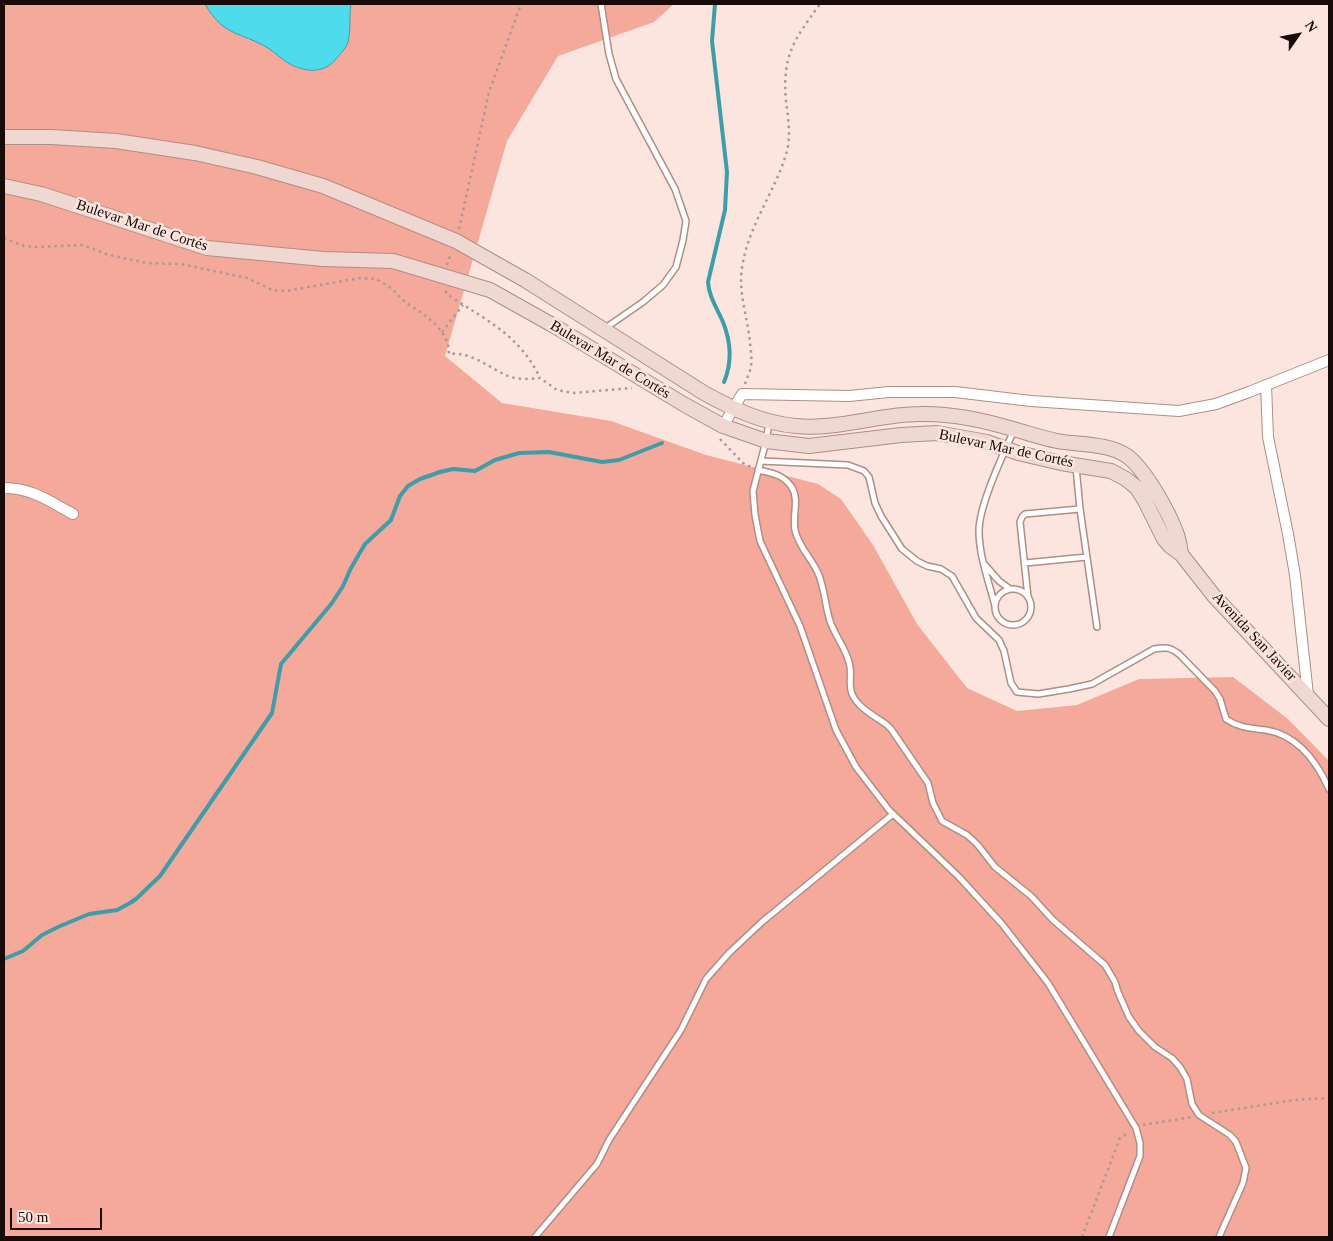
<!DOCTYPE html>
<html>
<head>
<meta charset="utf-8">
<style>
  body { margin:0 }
  #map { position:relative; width:1333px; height:1241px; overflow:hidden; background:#fde5df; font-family:"Times New Roman",serif }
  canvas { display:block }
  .frame { position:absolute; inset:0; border:5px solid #180b08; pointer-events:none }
  .north { position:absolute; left:1273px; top:10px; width:50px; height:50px; -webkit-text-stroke:4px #fde5df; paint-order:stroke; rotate:57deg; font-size:14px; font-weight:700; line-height:20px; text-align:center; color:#180b08 }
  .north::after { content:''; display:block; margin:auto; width:18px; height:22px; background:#180b08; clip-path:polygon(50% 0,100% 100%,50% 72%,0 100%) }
  .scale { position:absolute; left:10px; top:1208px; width:92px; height:22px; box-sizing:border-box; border:2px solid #180b08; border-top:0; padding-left:6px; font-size:15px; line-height:18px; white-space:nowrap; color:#180b08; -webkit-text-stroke:4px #fde5df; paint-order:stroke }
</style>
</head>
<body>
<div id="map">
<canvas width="1333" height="1241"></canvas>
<div class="frame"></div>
<div class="north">N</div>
<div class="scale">50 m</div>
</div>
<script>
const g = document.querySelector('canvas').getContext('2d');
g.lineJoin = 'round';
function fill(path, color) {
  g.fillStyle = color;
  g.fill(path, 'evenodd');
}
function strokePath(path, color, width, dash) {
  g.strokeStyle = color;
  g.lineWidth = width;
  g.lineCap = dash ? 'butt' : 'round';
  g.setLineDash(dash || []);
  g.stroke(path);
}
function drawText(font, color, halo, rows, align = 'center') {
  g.font = font + ' "Times New Roman",serif';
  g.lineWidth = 5;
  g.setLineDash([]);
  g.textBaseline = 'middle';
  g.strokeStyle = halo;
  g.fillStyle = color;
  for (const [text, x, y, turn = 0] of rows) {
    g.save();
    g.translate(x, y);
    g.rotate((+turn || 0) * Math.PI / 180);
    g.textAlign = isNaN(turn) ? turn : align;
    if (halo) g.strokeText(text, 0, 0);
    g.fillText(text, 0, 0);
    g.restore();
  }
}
fill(new Path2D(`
  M4,4h670l-20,18 -96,34 -51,85 -62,215 57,47 109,18 95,34 112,29 23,15 32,46 44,79 50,64 50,23 60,-6 62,-26 94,-2 55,42 41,42v476h-1325z`), '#f4a99a');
const water = new Path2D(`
  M205,4h146c-2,12 0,26 -3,38 -2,7 -8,12 -13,18 -12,14 -30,12 -45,4 -8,-4 -14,-11 -22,-16 -29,-17 -44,-11 -63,-44z`);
fill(water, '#4edbec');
strokePath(water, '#3e9da8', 1);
strokePath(new Path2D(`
  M715,4l-3,37 15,131 -2,38 -17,72c1,15 9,26 15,40 8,20 9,41 1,60
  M4,959l19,-8 19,-16 16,-8 31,-13 28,-4 13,-7 6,-4 24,-23 112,-163 9,-49 51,-61 11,-17 8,-18 14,-24 26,-24 9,-24 8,-10 12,-7 20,-7 13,-3 22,2 20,-11 24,-7 30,-1 53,10 17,-2 43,-17`), '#3e9da8', 4);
const lane = new Path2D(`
  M601,4l8,50 7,25 59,110 11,32 -3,19 -7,27 -13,18 -20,17 -39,27
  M769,423l-3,18 -13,50 2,24 5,26 40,85 36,104 20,37 33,43 70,67 43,47 46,59 88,145 4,15v13l-31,81
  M761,461l87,4 16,6 5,6 6,26 6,13 21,33 15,12 10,5 14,3 11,7 24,42 23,22 5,11 7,32 6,9 21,2 31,-5 23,-5 62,-35c11,-2 16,-2 25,5l36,37 5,8 6,20c13,9 25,9 40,11 31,5 51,32 63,59
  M758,470c13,3 24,4 33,16 9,13 1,29 4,44 3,16 17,29 23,43 7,16 7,33 12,48 5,15 15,26 19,41 4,11 -2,24 4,34 6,12 23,21 34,29l4,4 37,54 5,20 9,18 25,14 10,9 18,23 36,29 22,24 52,45 10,17 3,10 11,25 10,14 16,16 17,11 8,9 7,12 5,25 7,11 31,20 6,7 10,26 -3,15 -24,54
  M1080,509l17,118
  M1025,563l62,-6
  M985,565l14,16 11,8
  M995 607a18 18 0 1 1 36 0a18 18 0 1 1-36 0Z
  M1028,597l-8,-75 2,-5 3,-3 55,-5 -4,-42
  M995,606c-6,-24 -16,-50 -16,-75 0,-26 24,-76 35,-101
  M535,1237l62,-73 12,-24 72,-110 25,-51 23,-26 33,-31 131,-108`);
const street = new Path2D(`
  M1266,385l2,52 20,97 7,41 13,120
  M723,426l19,-32 107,2 40,-4h66l76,9 148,10 37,-7 33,-12 80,-32
  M4,488c28,0 45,13 69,26`);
const secondary = new Path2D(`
  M4,137h47l65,4 79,12 62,14 66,19 133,55 69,39 179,113c29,16 58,30 92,33 42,4 83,-12 124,-12 32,-1 63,6 93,15 15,4 29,9 44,12 22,4 51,2 70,15 18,13 41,55 49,76 3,7 4,15 5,22
  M4,186l37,8 166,54 116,11 70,2 97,29 66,37 129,78 38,21 43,15 43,5 92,-11 36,-2 50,9 31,11 43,10 50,8 15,8 11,9 8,13 19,38 6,7 11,8 33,42 115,123`);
strokePath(lane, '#b28c85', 8);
strokePath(street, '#b28c85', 12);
strokePath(secondary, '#b28c85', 16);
strokePath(new Path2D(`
  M459,229l30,-137 32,-88
  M4,238l20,8 12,1 47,-2 23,9 17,4 24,5 34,1 66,14 25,12 14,1 74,-13 16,1 15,9 15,15 16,10 13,11 7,8 6,11 1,11c22,-3 40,14 59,22 10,4 22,3 32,2l17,12 16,3 59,-5
  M447,265l4,-12
  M445,291l6,6c37,24 69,39 89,81
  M442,332l21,-27
  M745,384c2,-6 5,-12 6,-18 1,-7 0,-15 -1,-23 -2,-24 -12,-51 -8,-75 6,-43 34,-77 45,-117 4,-16 1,-34 -1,-50 -4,-46 8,-61 34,-97
  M720,439l23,24 8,4
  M1212,1113l82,-13 35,-2
  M1143,1125l49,-8
  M1082,1237l38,-99 9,-6`), '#ac9893', 2.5, [2.5, 4]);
strokePath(lane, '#fff', 5);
strokePath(street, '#fff', 10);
strokePath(secondary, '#efd7d2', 14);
drawText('15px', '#180b08', '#fde5df', [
  ["Bulevar Mar de Cortés",142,226,18],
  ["Bulevar Mar de Cortés",610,360,31],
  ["Bulevar Mar de Cortés",1006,449,12],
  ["Avenida San Javier",1254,637,47]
]);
</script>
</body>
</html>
